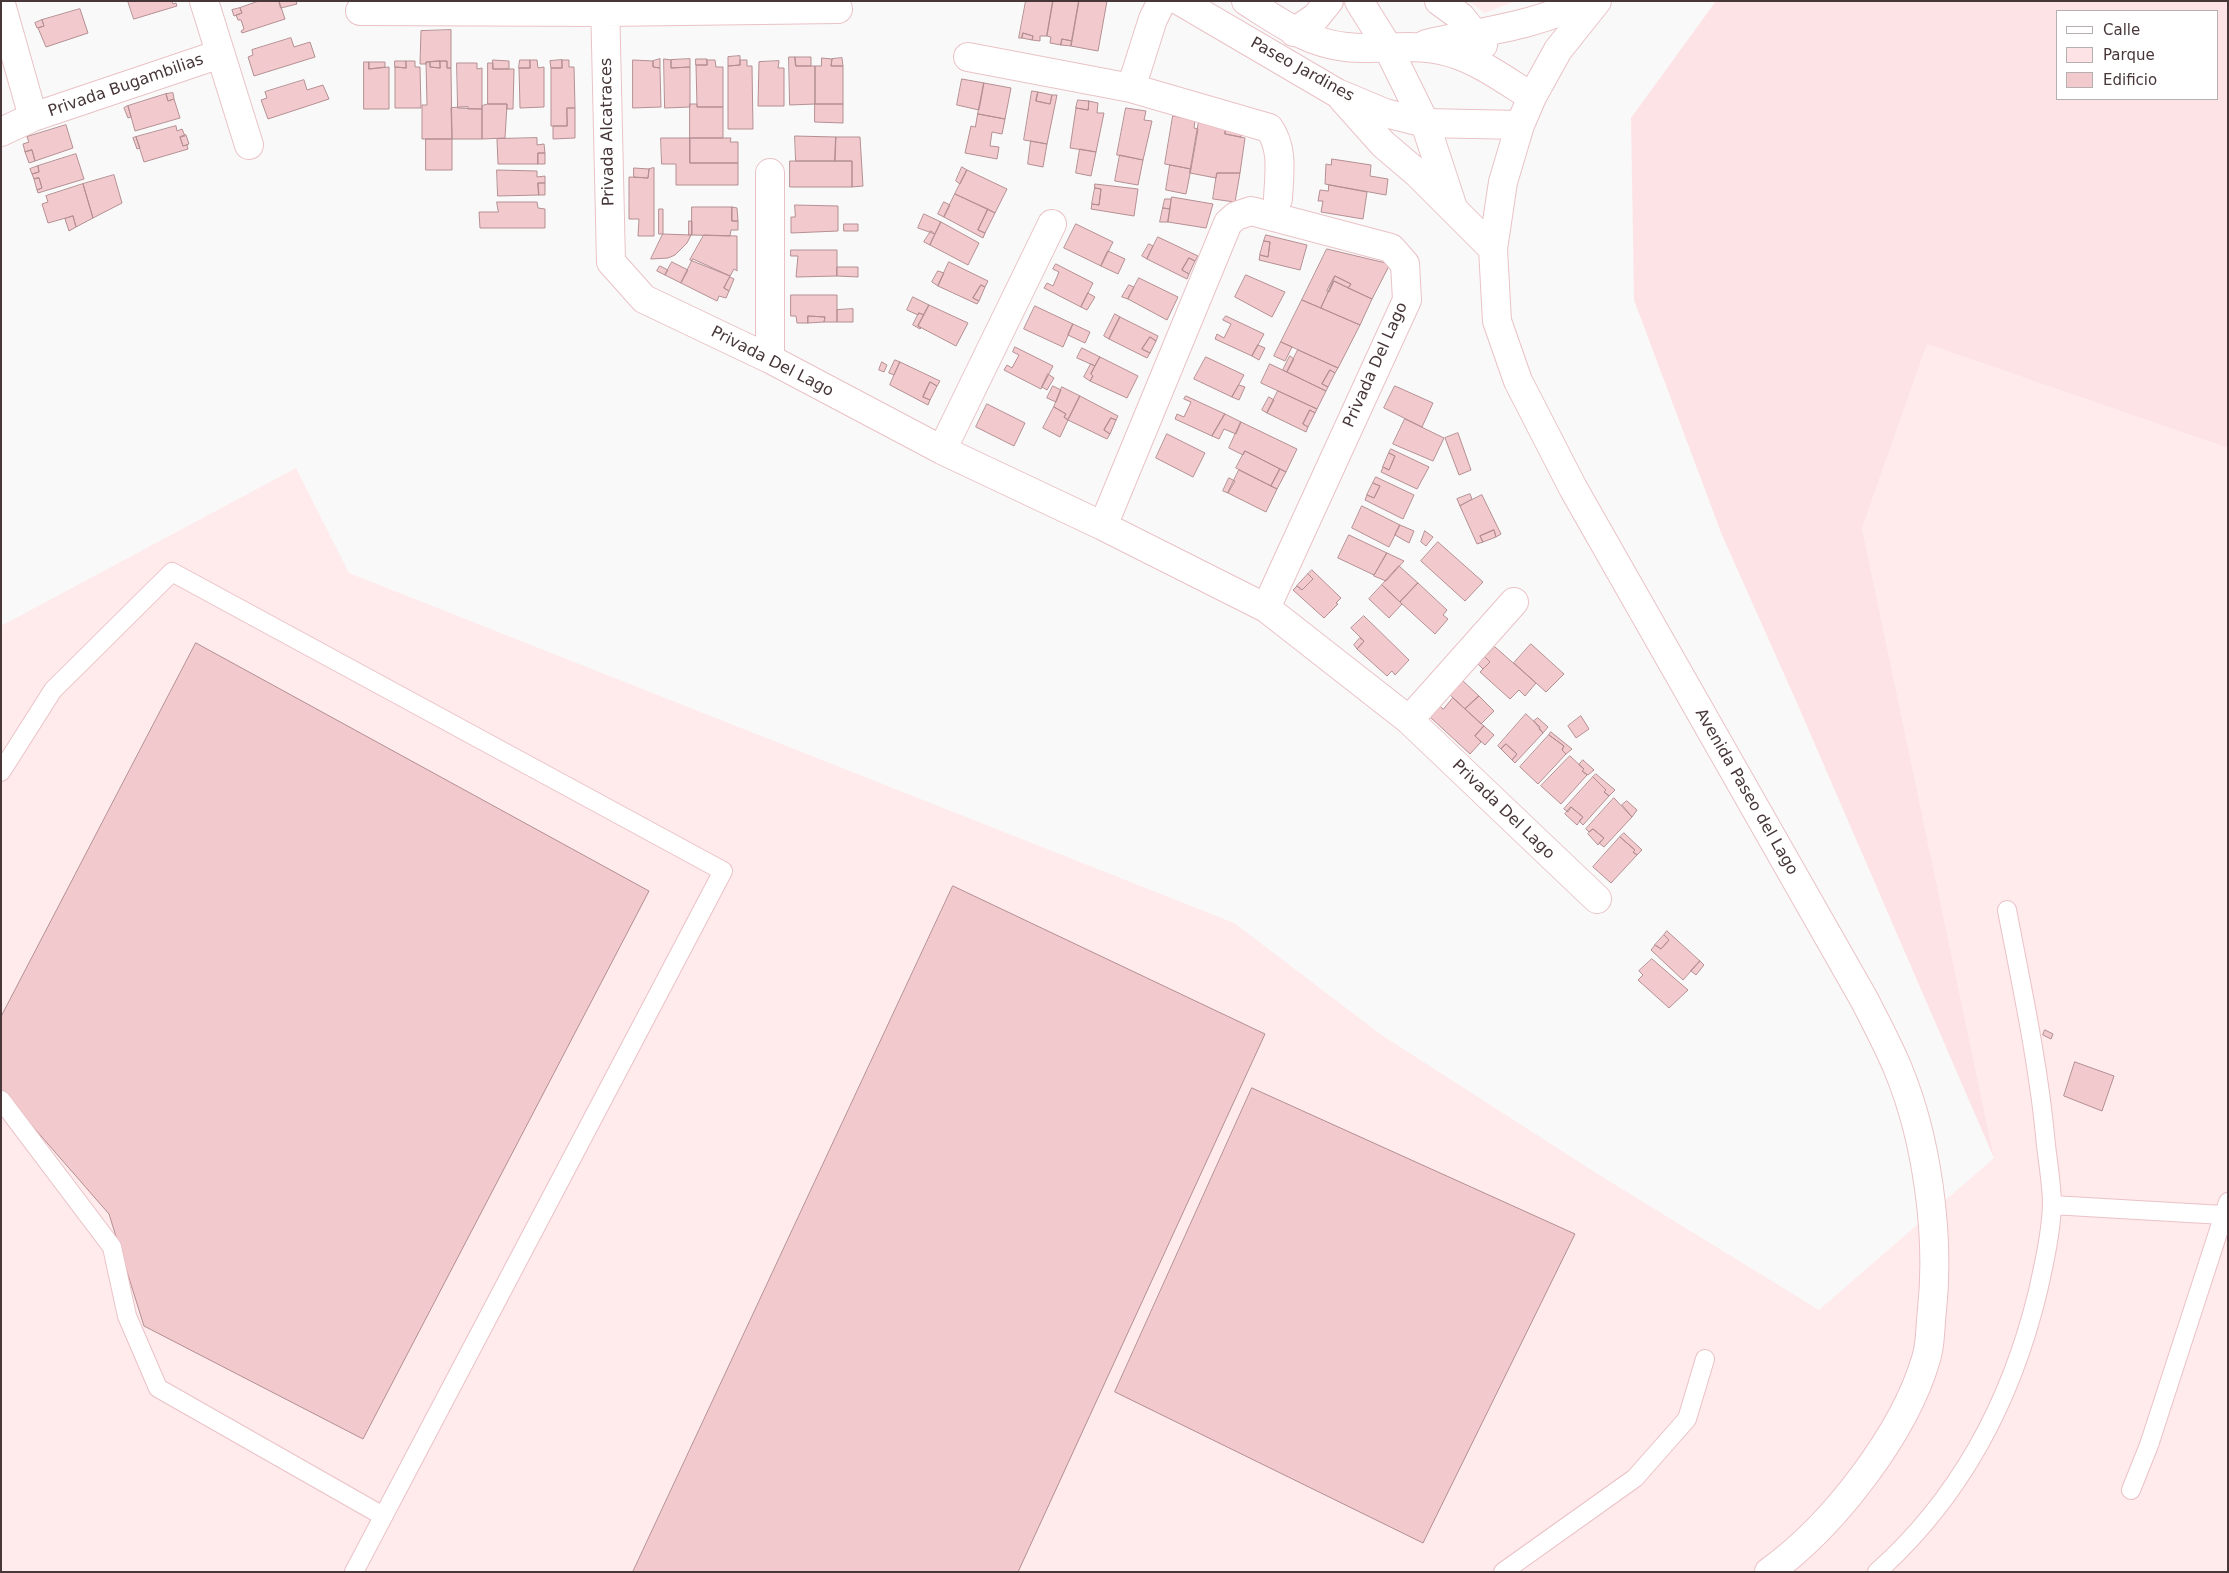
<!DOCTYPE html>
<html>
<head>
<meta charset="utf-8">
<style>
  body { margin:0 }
  #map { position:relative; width:2229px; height:1573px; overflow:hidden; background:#f9f9f9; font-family:"DejaVu Sans",sans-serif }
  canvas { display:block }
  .frame { position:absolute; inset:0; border:2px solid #473739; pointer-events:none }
  .legend { position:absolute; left:2056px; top:10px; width:162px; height:90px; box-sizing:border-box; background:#fff; border:1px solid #b5afb0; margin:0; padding:6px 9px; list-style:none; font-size:15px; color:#473739 }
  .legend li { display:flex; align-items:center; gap:10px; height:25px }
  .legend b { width:25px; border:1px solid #b5afb0 }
</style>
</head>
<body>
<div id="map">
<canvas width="2229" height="1573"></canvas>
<div class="frame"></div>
<ul class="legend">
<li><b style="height:6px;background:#fff"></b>Calle</li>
<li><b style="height:14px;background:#fde3e5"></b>Parque</li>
<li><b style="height:14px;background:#f2cace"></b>Edificio</li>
</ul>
</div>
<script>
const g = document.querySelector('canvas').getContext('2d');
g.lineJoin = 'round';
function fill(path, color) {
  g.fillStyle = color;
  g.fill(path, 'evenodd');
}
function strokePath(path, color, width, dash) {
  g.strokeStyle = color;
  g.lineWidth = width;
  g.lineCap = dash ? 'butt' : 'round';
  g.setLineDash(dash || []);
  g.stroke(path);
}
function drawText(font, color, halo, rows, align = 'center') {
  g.font = font + ' "DejaVu Sans",sans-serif';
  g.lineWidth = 4.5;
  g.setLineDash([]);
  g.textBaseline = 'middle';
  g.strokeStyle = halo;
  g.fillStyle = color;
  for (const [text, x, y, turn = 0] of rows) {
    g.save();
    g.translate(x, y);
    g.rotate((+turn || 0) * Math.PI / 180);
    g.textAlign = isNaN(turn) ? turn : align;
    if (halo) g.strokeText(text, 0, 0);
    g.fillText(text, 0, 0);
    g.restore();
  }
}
fill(new Path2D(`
  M1468,1h48l-31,12z
  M1927,344l301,104v1124h-2227v-946l295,-158 53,105 885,350 149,113 213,137 223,137 175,-152 -132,-630z`), '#ffeaec');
fill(new Path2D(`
  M1716,1h512v447l-301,-104 -65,184 132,630 -197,-455 -75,-168 -88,-235 -3,-182zM2058,11h160v88h-160z`), '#fde3e5');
const building = new Path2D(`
  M128,1h44l1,3 3,-1 1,3 -43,13z
  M259,1h20l6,18 -43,14 -1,-2 3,-2 -3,-9h-3l-2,-5 6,-2 -2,-5z
  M279,1h17l1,3 -16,4z
  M1026,1h27l-6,35h-7v5l-8,-1 1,-4 -10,-3 -1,5h-3z
  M1053,1h26l-7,40 -10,-2 -1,6 -11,-2 1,-6 -4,-1z
  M1079,1h28l-9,50 -27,-5z
  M240,8l2,5 -8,3 -2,-6z
  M80,9l8,24 -42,14 -8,-19 6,-2 -2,-6z
  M42,20l2,6 -7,2 -2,-5z
  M451,30v38h-4v-7l-21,1v2h-6l1,-33z
  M1023,33l10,3 -1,4 -10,-2z
  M291,38l3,9 16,-5 5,15 -61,19 -6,-19 5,-2 -1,-5z
  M1062,39l10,2 -1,5 -10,-1z
  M740,56v9l-12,1v-9z
  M789,57h6l1,9h19v38l-25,1z
  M795,57h16v9h-15z
  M822,58l10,1 -1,7h12v38h-28v-38h6z
  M842,58l1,8h-12l1,-7z
  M660,59v9l-7,-1v-6z
  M664,59l7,1v8l19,-1v40l-25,1z
  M690,59v8l-19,1v-8z
  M696,59h11v6h-11z
  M493,60l16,1v8h-16z
  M520,60h10v8h-11z
  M530,60h7l1,8 6,-1v40l-24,1 -1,-40h11z
  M562,60v8h-11l-1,-7z
  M562,60h7v7h5l1,41h-8v18h-16v-58h11z
  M633,60l20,1v6l7,1 1,39 -28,1z
  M707,60h8l1,7h7v40h-26l-1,-42h11z
  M740,60h7v6h5l1,63h-25v-63l12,-1z
  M395,61h11v7l-11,-1z
  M406,61h9v6h5l1,41h-26v-41l11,1z
  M440,61v7l-10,-1v-5z
  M440,61h7v7h4l1,71h-30v-34h5l-1,-43h4v5l10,1z
  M779,61l-1,7h6v38h-26l1,-44z
  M364,62h5v7l20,-2v42h-25z
  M369,62h16v5l-16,2z
  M457,63h20v6l5,-1v41l-24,-1z
  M488,63h5v6h21l-1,40h-6v-5h-19z
  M962,79l22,4 -5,27 -22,-5z
  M304,80l3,10 16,-5 6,14 -61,20 -7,-19 6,-2 -2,-6z
  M984,83l27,5 -6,31 -27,-5z
  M1032,91l6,1 -2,9 14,3 2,-9h5l-10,49 -23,-4z
  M1038,92l14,3 -2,9 -14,-3z
  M173,93l1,6 -6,2 -2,-7z
  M166,94l2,7 6,-2 6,19 -45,13 -7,-25z
  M1078,100l11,1 -1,9 -12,-2z
  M1089,101l9,2 -1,10h7l-8,39 -26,-4 6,-40 12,2z
  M488,104h19l-2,34 -23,1v-33z
  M690,104h7v3h26v31h-33z
  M815,104h28v19l-28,-1z
  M128,106l3,11 -3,1 -4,-10z
  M468,107v2h14v30h-30l-1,-31z
  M567,108h8v30l-22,1v-13h14z
  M1126,108l20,3 -2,9 8,1 -9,39 -26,-5z
  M978,114l27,5 -3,15 -10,-2 -2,14 9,1 -2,12 -32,-6 6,-27 4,1z
  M1173,116l22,4 -1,8 4,1 -7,40 -26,-5z
  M1199,121l27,5 -1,8 20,4 -5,35h-23l-1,5 -26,-5z
  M66,125l7,23 -38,13 -3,-11 -7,2 -2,-8 6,-2 -2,-5z
  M176,126l1,5 5,-2 3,7 -5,1 3,9 4,-1 1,4 -44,13 -8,-25z
  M1226,126l16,2 -1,9 -16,-3z
  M186,135l3,9 -6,2 -3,-9z
  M795,136l41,1 -1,24h-39z
  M136,137l4,11 -3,1 -4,-11z
  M836,137h24l3,49 -11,1v-26h-17z
  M537,138v7l7,-1 1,9h-7v11h-40l-1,-25z
  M661,138h29v25h48v22h-62v-21h-14z
  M690,138h41l-1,4h8v21h-48z
  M426,139h26v31h-26z
  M1031,141l16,3 -4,23 -15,-3z
  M1080,149l16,3 -5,24 -15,-3z
  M32,150l3,11 -6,2 -4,-11z
  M538,153h7v11h-7z
  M76,154l8,25 -46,14 -1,-3 5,-2 -3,-10 -5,1 -2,-5 7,-2 -1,-6z
  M1120,155l23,5 -5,25 -23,-4z
  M1332,159l39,6 -1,11 18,3 -2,16 -61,-11 1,-20 5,1z
  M790,161h62v26h-62z
  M1170,165l21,4 -5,25 -20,-4z
  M38,166l1,6 -7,2 -2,-5z
  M962,167l5,3 -7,14 -4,-3z
  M634,168l15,1 -1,9 -14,-1z
  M654,168v68h-16l1,-17h-10v-42l19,1 1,-9z
  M497,170l40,1v6l8,-1v7h-7l1,12 -41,1z
  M967,170l40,19 -12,24 -40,-19z
  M1217,173h23l-5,29 -22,-3z
  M114,175l8,28 -29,15 -10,-34z
  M39,178l3,10 -5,2 -3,-11z
  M538,183h7v12h-6z
  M83,184l10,34 -17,9 -3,-11 -25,7 -6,-19 6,-2 -2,-6z
  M1095,184l43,5 -4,27 -43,-7 1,-5 7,1 2,-16 -6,-1z
  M1329,185l38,7 -4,27 -42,-7 2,-11h-5l2,-11 8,1z
  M1095,188l6,1 -2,16 -7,-1z
  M955,194l33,15 -10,21 7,3 -2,5 -39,-21z
  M1172,197l41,7 -7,24 -38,-6z
  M1165,199h6l-1,10 -7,-1z
  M497,202h40l1,6 7,1v19h-65l-1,-16h19z
  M944,202l6,3 -6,12 -6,-3z
  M795,205l43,1v25l-47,2v-16h4z
  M692,207h40v14h6v9h-7l-1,6 -38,-1z
  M732,207l5,1 1,13h-6z
  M1163,208l7,1 -2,13h-8z
  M659,209h4v25h-4z
  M988,209l7,4 -10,20 -7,-3z
  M924,214l17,8 -6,12 -17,-6z
  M73,216l3,11 -7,4 -4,-12z
  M689,221h3v14h-3z
  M941,222l38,21 -11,22 -38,-20z
  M844,224h14v7h-14z
  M1076,224l37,18 -12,24 -37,-18z
  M931,231l4,3 -5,11 -6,-3z
  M663,234l28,1 -4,8 -12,12 -7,3 -17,1z
  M704,235l33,1v35l-3,-2 -4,7 -40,-16z
  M1266,235l41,10 -7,25 -41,-10 1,-5 8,2 2,-15 -6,-1z
  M1158,237l40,19 -3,5 -6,-3 -7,12 7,4 -2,5 -40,-20z
  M1264,241l6,1 -2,15 -8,-2z
  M1149,244l4,2 -6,13 -5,-3z
  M1327,249l63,15 -18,35 -24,-11 3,-4 -16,-8 -14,32 -19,-8z
  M791,250h46v26l-41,1 2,-21h-7z
  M1108,251l17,8 -7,15 -17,-8z
  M1189,258l6,3 -6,13 -7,-4z
  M693,259l37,17 -6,12 5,3 -3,7 -7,-2 -2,5 -36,-18z
  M672,262l16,8 -7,13 -16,-8z
  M949,262l39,19 -3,6 -4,-2 -8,13 6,3 -2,3 -39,-18z
  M1056,264l37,19 -12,24 -37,-19 3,-5 6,3 6,-14 -6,-3z
  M660,266l8,4 -3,5 -8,-4z
  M837,267h21v10l-21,-1z
  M938,271l6,2 -6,13 -6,-4z
  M1246,275l39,17 -13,25 -37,-20z
  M1335,276l16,8 -3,4 -14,-7 -5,11 -2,-1z
  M730,277l4,2 -5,12 -5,-3z
  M1139,278l39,19 -11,23 -39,-21z
  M1334,281l38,18 -12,26 -39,-17z
  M981,285l4,2 -6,14 -6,-3z
  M1129,285l5,2 -6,12 -6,-2z
  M1088,293l7,4 -8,13 -6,-3z
  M791,295h46v27h-13l1,-5 -17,-1v7h-11l-1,-7h-5z
  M913,297l16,8 -5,10 -5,-2 -1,2 -11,-5z
  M1302,300l58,25 -22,43 -57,-26z
  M929,305l39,18 -12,23 -38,-20z
  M1035,306l38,18 -10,23 -39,-18z
  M853,309v13h-16v-12z
  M919,313l5,2 -6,11 3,2 -1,1 -7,-4z
  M1115,314l5,3 -11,22 -5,-3z
  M808,316l17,1 -1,5 -16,1z
  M1226,316l38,18 -12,22 -37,-17 2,-5 7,4 7,-14 -8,-4z
  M1120,317l38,19 -2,5 -6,-4 -8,12 8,4 -3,5 -38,-19z
  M1073,324l17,8 -5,11 -17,-8z
  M1150,337l6,4 -6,12 -8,-4z
  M1281,342l11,5 -7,14 -11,-5z
  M1258,345l7,3 -6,12 -7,-4z
  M1015,347l38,19 -12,23 -37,-19 3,-5 5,3 7,-13 -6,-3z
  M1082,348l18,9 -5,9 -18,-8z
  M1298,350l40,18 -3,5 -5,-3 -8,14 6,3 -2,4 -39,-19z
  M1290,356l4,3 -7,13 -4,-2z
  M1100,357l38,19 -11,22 -37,-17 3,-5 -2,-2z
  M1206,357l38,18 -12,22 -38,-18z
  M895,360l5,2 -6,13 -5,-2z
  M882,362l5,3 -3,7 -5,-2z
  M900,362l40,19 -3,5 -7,-4 -7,15 7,3 -2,5 -38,-20z
  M1091,364l4,2 -4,8 2,2 -3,5 -6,-4z
  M1270,364l56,27 -9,18 -56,-26z
  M1330,370l5,3 -7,14 -6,-3z
  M1048,374l6,4 -7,12 -5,-3z
  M930,382l7,4 -7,14 -7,-3z
  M1239,385l6,2 -6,13 -7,-3z
  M1053,386l8,4 -5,12 -9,-4z
  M1395,386l38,17 -11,24 -38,-19z
  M1062,387l18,9 -12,24 -4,-3 2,-3 -12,-7z
  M1278,391l39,18 -2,4 -5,-3 -7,14 5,3 -2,5 -39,-19z
  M1080,396l38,20 -2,4 -5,-2 -7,12 6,4 -3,5 -39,-19z
  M1186,396l39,18 -13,22 -37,-17 2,-5 7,3 7,-15 -7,-3z
  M1269,397l5,3 -7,13 -5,-3z
  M987,404l38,19 -11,23 -38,-19z
  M1054,407l12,7 -2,3 4,3 -8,17 -17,-9z
  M1310,410l5,3 -7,14 -5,-3z
  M1225,414l16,8 -5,12 -12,-5 -5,10 -7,-3z
  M1111,418l5,2 -6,14 -6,-4z
  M1405,419l39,19 -11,23 -40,-17z
  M1241,422l56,27 -11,23 -41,-21 -2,4 -14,-7z
  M1458,433l13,37 -12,5 -14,-37z
  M1167,434l38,19 -12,24 -37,-19z
  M1391,449l38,18 -12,22 -36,-17 2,-5 6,3 6,-14 -6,-3z
  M1245,451l35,18 -9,17 -35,-18z
  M1389,453l6,3 -6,14 -6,-3z
  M1280,469l6,3 -9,17 -6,-3z
  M1239,470l38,19 -11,23 -38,-19z
  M1376,477l38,18 -11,24 -38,-19 2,-5 7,3 6,-12 -7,-3z
  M1229,478l6,3 -7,12 -5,-2z
  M1373,483l7,3 -6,12 -7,-3z
  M1470,494l2,5 -12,7 -3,-7z
  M1482,495l19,39 -5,3 -2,-7 -14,6 3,6 -6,2 -17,-38z
  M1362,506l38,19 -11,22 -37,-19z
  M1400,525l14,6 -5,12 -14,-8z
  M1494,530l2,7 -13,5 -3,-6z
  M1425,531l8,6 -7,9 -5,-4z
  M1349,535l38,18 -13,22 -36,-17z
  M1438,542l45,40 -18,19 -44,-40z
  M1387,553l17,8 -18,20 -12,-5z
  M1399,566l19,17 -18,19 -18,-17z
  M1312,570l29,28 -5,5 2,1 -14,14 -31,-28 4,-4 5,4 11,-11 -5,-5z
  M1308,574l5,5 -11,11 -5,-4z
  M1418,583l29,27 -4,5 5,4 -13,15 -35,-32z
  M1382,585l20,19 -13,14 -20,-19z
  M1364,616l45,44 -14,15 -3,-4 -5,5 -30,-27 7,-8 -13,-13z
  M1360,638l4,3 -7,8 -3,-4z
  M196,643l453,248 -286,548 -219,-113 -35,-112 -108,-124v-73z
  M1531,644l33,30 -18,18 -32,-29z
  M1495,647l41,36 -11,13 -6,-6 -9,9 -30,-27 10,-10 -5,-5z
  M1485,657l5,5 -7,7 -5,-5z
  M1462,680l17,16 -14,13 -16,-15z
  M1479,696l15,15 -13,13 -16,-15z
  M1453,698l31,28 -9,10 6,6 -11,12 -40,-37 10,-11 3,3z
  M1526,714l14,13 -1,2 4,4 -28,30 -3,-3 5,-6 -11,-10 -5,5 -3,-3z
  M1581,716l8,13 -13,9 -8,-12z
  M1538,718l10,9 -5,6 -9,-12z
  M1484,726l10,9 -9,10 -10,-9z
  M1551,732l21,17 -6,5 -4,-4 2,-4 -15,-11z
  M1549,735l15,11 -2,4 4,4 -28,30 -18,-17z
  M1506,744l11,10 -5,6 -11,-11z
  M1570,756l14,13 -2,2 5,4 -26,29 -20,-18z
  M1583,760l11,10 -6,5 -6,-4 2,-2 -5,-4z
  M1596,774l19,16 -6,6 -5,-4 2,-2 -13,-13z
  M1593,777l13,13 -2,2 5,4 -26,29 -4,-4 4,-4 -12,-10 -3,5 -4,-3z
  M1614,798l18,19 -28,30 -5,-4 5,-5 -11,-9 -4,3 -3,-3z
  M1627,801l10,9 -5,7 -10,-12z
  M1571,807l12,10 -6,8 -12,-11z
  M1593,829l11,9 -6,7 -10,-11z
  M1624,833l18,17 -5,5 -4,-3 2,-2 -15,-13z
  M1620,837l15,13 -2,2 4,3 -26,28 -18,-16z
  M953,886l312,148 -247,538h-385z
  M1667,931l33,30 -17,19 -32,-30 4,-5 6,4 8,-9 -5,-5z
  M1664,935l5,5 -8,9 -6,-4z
  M1652,959l36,31 -19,18 -31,-28 5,-5 -4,-4z
  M1700,961l4,4 -8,10 -5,-4z
  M2045,1030l8,4 -2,5 -8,-4z
  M2075,1062l39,14 -12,35 -38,-15z
  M1252,1088l323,146 -152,309 -308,-151z`);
fill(building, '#f2cace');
strokePath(building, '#b48f92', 1);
const lane = new Path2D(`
  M1,772l52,-82 119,-118 551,299 -369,701
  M1,1100l111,147 15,69 31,72 225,128
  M2052,1205l171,10
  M2131,1490l18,-45 79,-243
  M1503,1572l132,-94 52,-59 18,-60
  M1877,1572c84,-75 135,-173 161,-281 6,-27 13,-58 14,-86 0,-20 -4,-41 -6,-60 -7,-79 -24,-157 -39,-235`);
const street = new Path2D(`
  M204,1l45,144
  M605,1l6,261 33,37 126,60 172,91 161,76 163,82 143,112 188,179
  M1,4l32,113
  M360,11l245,1 233,-3
  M968,57l163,31 138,40c15,21 10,46 9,71
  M1131,88l22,-69 9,-18
  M1,132l32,-15 187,-63
  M770,359v-186
  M942,450l110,-226
  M1103,526l125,-303 8,-7 15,-5 140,37 14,16 2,36 -141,308
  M1409,720l105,-118`);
const secondary = new Path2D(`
  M1180,1l157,92 48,20 40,10 95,2
  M1246,1c32,20 61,42 100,46 37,4 73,-6 109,7 27,9 53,28 77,43
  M1359,1l28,45 38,77 28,85
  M1439,1l22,16 22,28
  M1597,1l-39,49 -26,47 -12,28 -17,57 -10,67 4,72 21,60 55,107 292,513c11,22 23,44 33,68 29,70 42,165 34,241 -2,15 -1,34 -6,49 -22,75 -93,167 -157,213
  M1294,32l22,-15 13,-16
  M1426,44c50,-12 112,-18 157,-43
  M1342,98l41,46 34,29 76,76`);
strokePath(lane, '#eac2c6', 20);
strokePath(street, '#eac2c6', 30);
strokePath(secondary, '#eac2c6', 30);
strokePath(lane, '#fff', 18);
strokePath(street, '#fff', 28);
strokePath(secondary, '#fff', 28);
drawText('16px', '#473739', '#fff', [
  ["Paseo Jardines",1302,70,29],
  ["Privada Bugambilias",126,86,-19],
  ["Privada Alcatraces",608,132,-91],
  ["Privada Del Lago",772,362,27],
  ["Privada Del Lago",1376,365,-66],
  ["Avenida Paseo del Lago",1746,792,60],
  ["Privada Del Lago",1503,810,44]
]);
</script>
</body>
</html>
